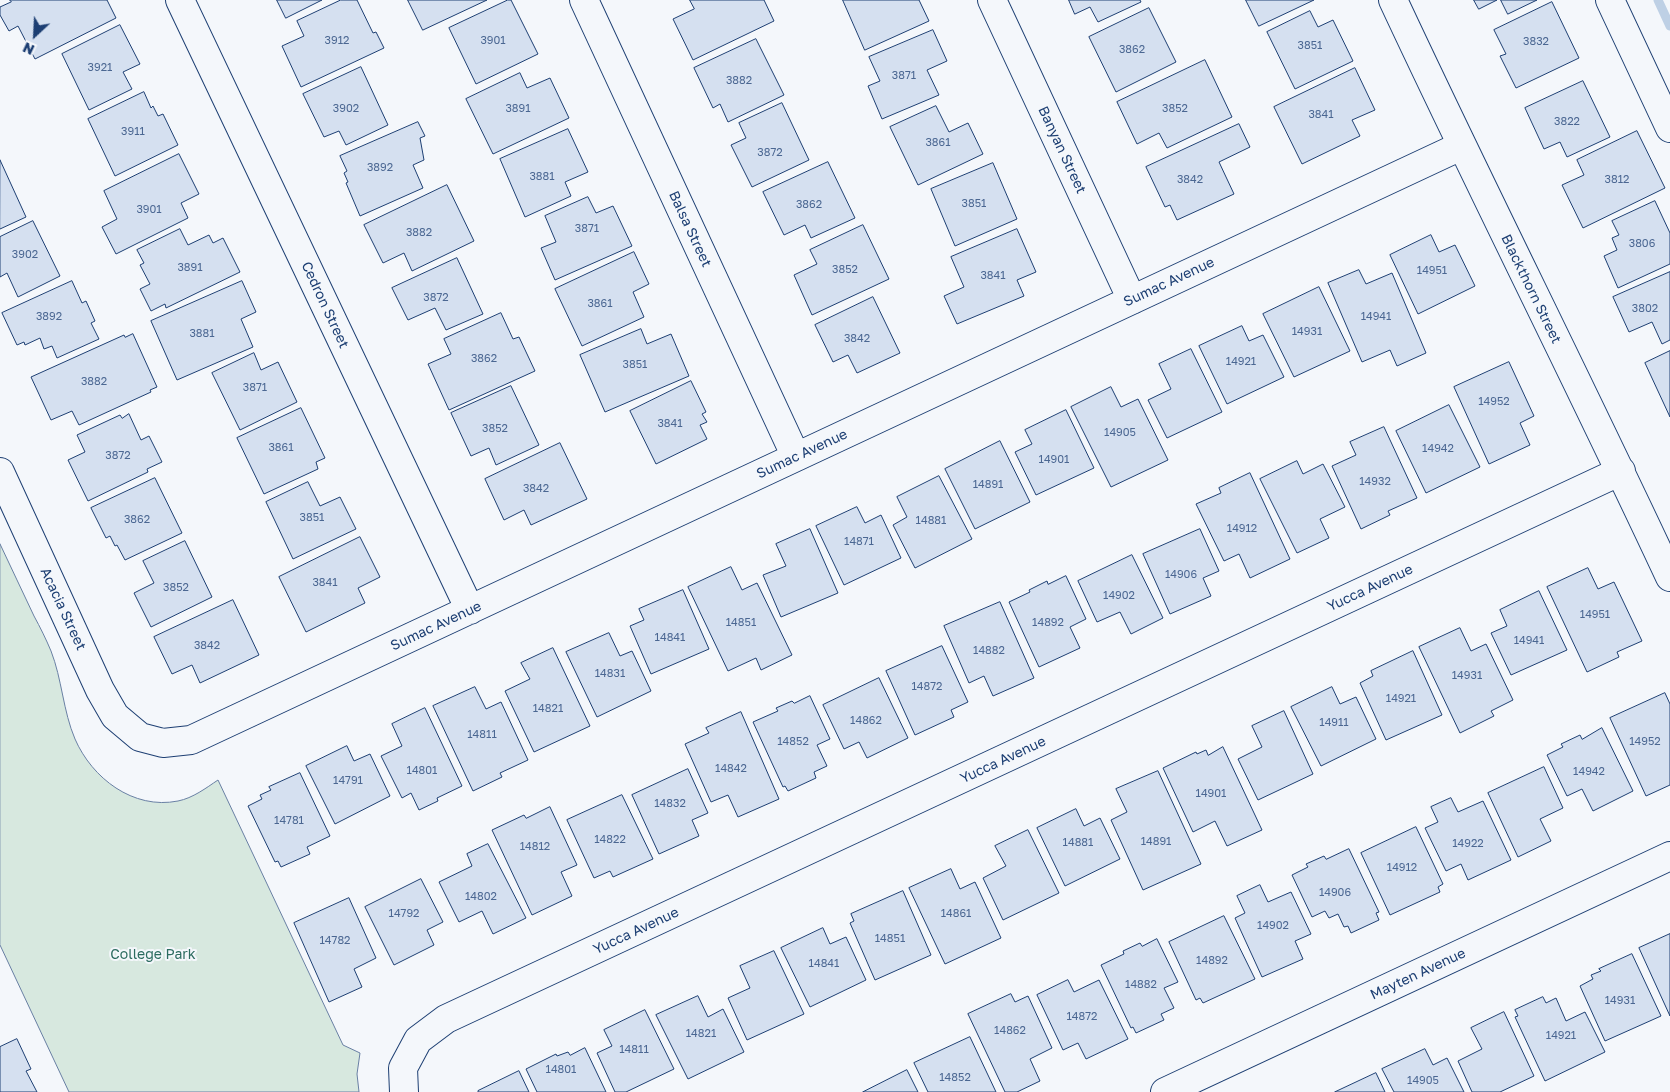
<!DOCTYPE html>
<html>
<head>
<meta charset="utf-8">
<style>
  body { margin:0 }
  #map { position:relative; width:1670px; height:1092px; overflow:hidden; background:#f4f7fb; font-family:"Golos Text",sans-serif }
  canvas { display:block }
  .north { position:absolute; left:10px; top:10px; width:50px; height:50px; -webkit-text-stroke:4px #f4f7fb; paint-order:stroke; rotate:205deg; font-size:14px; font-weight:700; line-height:20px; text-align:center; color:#1d3f73 }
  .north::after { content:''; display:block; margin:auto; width:18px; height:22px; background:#1d3f73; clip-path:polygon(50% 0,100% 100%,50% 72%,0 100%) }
</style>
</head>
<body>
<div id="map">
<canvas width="1670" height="1092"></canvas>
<div class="north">N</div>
</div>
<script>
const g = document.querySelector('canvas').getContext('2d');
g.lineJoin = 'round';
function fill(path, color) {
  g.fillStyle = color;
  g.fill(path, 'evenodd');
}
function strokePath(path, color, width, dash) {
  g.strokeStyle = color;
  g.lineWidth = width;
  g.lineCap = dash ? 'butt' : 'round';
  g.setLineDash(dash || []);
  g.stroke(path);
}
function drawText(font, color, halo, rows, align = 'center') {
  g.font = font + ' "Golos Text",sans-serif';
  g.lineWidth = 4;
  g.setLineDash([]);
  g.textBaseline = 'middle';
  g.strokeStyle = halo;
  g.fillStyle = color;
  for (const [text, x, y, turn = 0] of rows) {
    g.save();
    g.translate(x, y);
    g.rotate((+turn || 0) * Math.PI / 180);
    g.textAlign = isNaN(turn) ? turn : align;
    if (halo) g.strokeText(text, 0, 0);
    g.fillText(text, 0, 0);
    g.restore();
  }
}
const green = new Path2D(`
  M0,544c11,24 23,48 34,72 6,11 12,23 17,35 11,28 12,60 24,88 17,39 58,71 103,62 15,-3 28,-13 40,-21l125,265 17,8 -3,21 2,18h-290l-69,-147z`);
fill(green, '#d7e8df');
strokePath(green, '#687fa3', 1);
strokePath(new Path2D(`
  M1658,0l12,26`), '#bed0e5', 9);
const building = new Path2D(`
  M10,0h97l9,18 -81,41 -17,-33 -9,5 -9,-16v-8l11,-5z
  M277,0h45l-36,18z
  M341,0h16l16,33 3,-1 8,16 -83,39 -19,-41 22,-10 -7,-15z
  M408,0h79l-64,30z
  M508,0h3l27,54 -62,30 -27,-56z
  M690,0h74l10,21 -81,39 -20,-41 21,-10z
  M843,0h76l10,21 -64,29z
  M1069,0h71l1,2 -43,20 -8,-15 -15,7z
  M1246,0h68l-55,26z
  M1474,0h23l-18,9z
  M1501,0h36l-29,14z
  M1552,2l27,56 -63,30 -16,-32 6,-2 -12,-24z
  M1149,8l27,54 -60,30 -27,-55z
  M1310,11l8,16 15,-7 20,41 -58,28 -28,-57z
  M120,25l20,39 -17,8 9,17 -43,21 -27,-56z
  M933,30l14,31 -20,9 12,25 -57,24 -14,-33 12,-5 -11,-24z
  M756,39l28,56 -56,27 -8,-18 -7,4 -19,-40z
  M1205,60l27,57 -65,31 -8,-15 -22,11 -20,-42z
  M361,67l27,58 -42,20 -7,-14 -15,6 -21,-43z
  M1355,68l20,42 -23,10 8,16 -58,28 -28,-57z
  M520,73l7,15 23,-10 19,40 -76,36 -27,-55z
  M1583,81l27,56 -43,20 -7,-15 -16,7 -19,-41z
  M144,92l7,16 2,-2 5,10 5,-2 15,31 -63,31 -27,-57z
  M782,103l27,57 -57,27 -21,-42 15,-7 -7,-15z
  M936,106l13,26 19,-9 15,31 -65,31 -28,-58z
  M418,122l7,14 -5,2 4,22 -11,5 10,23 -63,28 -14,-33 2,-1 -4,-9 3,-2 -7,-15z
  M1239,124l11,23 -31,15 15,32 -57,26 -7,-15 -5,2 -19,-40z
  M568,129l20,43 -23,10 6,14 -46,21 -25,-58z
  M1637,131l28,57 -82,40 -21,-43 22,-10 -7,-15z
  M179,154l20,40 -18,9 7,15 -72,36 -14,-27 15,-8 -13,-28z
  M0,160l26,57 -26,12z
  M828,162l27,56 -44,20 -6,-13 -21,10 -21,-43z
  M993,163l24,56 -62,27 -24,-57z
  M447,185l27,56 -62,30 -8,-18 -21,10 -19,-38z
  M588,197l8,16 17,-7 19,40 -77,34 -14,-32 15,-6 -11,-26z
  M1655,201l15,32v31l-52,24 -14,-32 13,-6 -5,-12 7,-3 -7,-14z
  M33,221l27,55 -42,21 -11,-24 -7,4v-40z
  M863,225l26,54 -77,36 -18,-40 23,-11 -7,-14z
  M180,229l8,16 21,-10 4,8 10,-5 17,34 -74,36 -1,-4 -14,7 -11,-22 10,-5 -10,-19 4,-2 -7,-13z
  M1017,229l19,43 -19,8 7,16 -67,28 -13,-28 20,-9 -13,-30z
  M1431,235l8,17 16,-7 20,41 -57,28 -28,-59z
  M634,252l15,32 -16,8 11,25 -62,29 -27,-57z
  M457,258l26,56 -37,16 -11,-22 -27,12 -16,-32z
  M1359,270l7,14 26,-11 34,80 -29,13 -7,-16 -28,12 -34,-79z
  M1670,272v68l-8,4 -10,-22 -23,10 -16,-35z
  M72,281l10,22 4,-2 9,20 -4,2 8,16 -42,19 -5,-12 -8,3 -4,-11 -15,7 -1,-3 -7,3 -15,-32z
  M242,281l14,31 -15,7 12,28 -76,33 -26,-59z
  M1319,287l31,64 -56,26 -31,-63z
  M873,297l27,56 -43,20 -9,-18 -15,7 -18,-37z
  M501,313l12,26 6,-2 16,34 -86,39 -21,-46 23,-10 -7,-15z
  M1242,326l7,15 14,-6 21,42 -57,27 -28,-58z
  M641,329l6,15 24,-10 18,42 -84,36 -25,-57z
  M133,334l24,53 -7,3 1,2 -72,33 -7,-14 -21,9 -20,-43 93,-42 1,2z
  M1191,349l31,63 -55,26 -19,-38 23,-11 -12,-25z
  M1670,351v66l-25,-54z
  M254,353l7,17 17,-8 19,40 -57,28 -28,-57z
  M1509,362l25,54 -14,7 10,22 -41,19 -35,-77z
  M691,381l15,31 -4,2 5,8 -7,3 7,14 -51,25 -26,-53z
  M511,386l28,59 -43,20 -7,-17 -18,8 -20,-43z
  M1111,387l10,20 17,-8 30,61 -57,27 -40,-80z
  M1449,405l31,62 -54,26 -30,-62z
  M301,408l24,50 -9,4 2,7 -54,25 -27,-56z
  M1066,410l28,58 -58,27 -21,-43 17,-8 -7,-14z
  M129,414l12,26 8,-4 13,26 -15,7 1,3 -60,29 -20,-41 17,-8 -8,-17 43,-20 2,3z
  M1384,427l33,71 -29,13 2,4 -29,14 -29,-63 24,-11 -6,-13z
  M1000,441l30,61 -55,27 -30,-60z
  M560,443l27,56 -56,26 -7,-15 -20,10 -19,-41z
  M1297,461l6,13 20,-10 22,43 -25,12 9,19 -32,15 -37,-74z
  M1250,473l40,86 -40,19 -11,-24 -15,7 -28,-57 25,-11 -2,-5z
  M939,476l33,63 -57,29 -22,-43 14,-8 -10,-20z
  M155,478l27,55 -57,27 -8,-15 -2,1 -5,-10 -4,2 -15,-30z
  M308,482l12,24 20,-9 16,32 -63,30 -27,-57z
  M857,507l8,16 16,-8 20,43 -57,27 -28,-59z
  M810,529l28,64 -57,24 -18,-42 23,-9 -10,-22z
  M1200,529l19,42 -16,7 8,18 -41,18 -27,-60z
  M360,537l20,40 -22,11 7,15 -59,29 -27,-55z
  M185,541l27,56 -61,30 -17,-34 20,-10 -11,-22z
  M1132,555l31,63 -32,16 -11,-22 -23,10 -19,-41z
  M731,567l11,23 15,-7 35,72 -31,15 -5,-12 -28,13 -40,-84z
  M1588,568l10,21 16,-7 28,59 -25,11 2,5 -32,15 -40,-85z
  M1066,576l20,43 -16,8 10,21 -41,19 -30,-65 21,-10 -1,-2 18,-9 1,3z
  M683,590l26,59 -58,25 -21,-48 14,-6 -5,-11z
  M1539,591l28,59 -56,25 -20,-42 16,-7 -7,-16z
  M233,600l26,55 -59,28 -8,-18 -20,9 -18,-37z
  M1000,602l34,76 -41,18 -9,-20 -15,7 -25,-57z
  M1460,628l11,23 15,-7 27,56 -22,11 3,5 -34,17 -41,-86z
  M609,633l11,23 12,-5 19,40 -54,26 -31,-65z
  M942,646l26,56 -17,8 3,7 -39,18 -29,-64z
  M553,648l37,78 -56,26 -29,-61 25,-12 -9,-16z
  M1413,651l29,64 -56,25 -26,-57 13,-7 -2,-5z
  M879,678l29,60 -41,20 -8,-16 -15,7 -21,-44z
  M475,687l11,22 15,-7 27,58 -28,13 2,4 -29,14 -40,-85z
  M1332,687l8,17 16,-7 20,42 -55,27 -30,-59z
  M1665,693l5,11v81l-24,11 -36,-78z
  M810,696l20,43 -13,6 10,21 -13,6 2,6 -28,13 -3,-5 -2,1 -30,-65 25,-11 -2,-3 16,-7 2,2z
  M425,708l37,78 -25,12 1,3 -19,9 -8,-17 -9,5 -21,-42 21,-10 -10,-22z
  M1284,711l29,63 -55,26 -20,-41 24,-12 -10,-21z
  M741,712l38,87 -41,18 -10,-22 -17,7 -26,-58 24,-11 -3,-5z
  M1602,728l31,63 -40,20 -11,-22 -15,7 -20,-41 16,-8 -2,-3 19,-9 2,4z
  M347,746l7,15 16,-7 20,42 -55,28 -29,-58z
  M1223,747l39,83 -35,16 -12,-25 -22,11 -30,-64 33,-16 1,2 9,-4 2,5z
  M1544,767l19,41 -23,11 11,22 -33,16 -30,-64z
  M688,769l20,44 -16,7 7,16 -40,18 -27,-59z
  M1158,771l43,93 -58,26 -32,-70 16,-8 -11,-23z
  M300,773l30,63 -23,11 3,7 -29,13 -3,-6 -3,1 -27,-56 14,-7 -2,-4 11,-5 -2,-3z
  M622,795l31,64 -40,18 -3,-6 -16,7 -27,-58z
  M1451,798l7,14 25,-11 28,59 -43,20 -7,-16 -15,7 -21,-43 13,-6 -7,-15z
  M550,807l27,58 -16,7 11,24 -40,19 -40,-85 32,-15 2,3z
  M1076,809l8,17 16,-8 20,41 -55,27 -28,-58z
  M1416,827l27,57 -5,3 2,5 -50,23 -29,-62z
  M1028,830l31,63 -56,27 -20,-42 23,-12 -11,-20z
  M488,844l38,74 -33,16 -11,-23 -23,11 -20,-40 33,-16 -5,-12z
  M1349,849l30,63 -3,1 3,7 -28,13 -3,-7 -4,1 -6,-13 -9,4 -4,-7 -13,6 -20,-42 16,-8 -2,-3 18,-8 2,3z
  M951,869l9,20 15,-7 26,56 -56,26 -36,-76z
  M421,879l22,43 -16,8 7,15 -40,20 -29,-58z
  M1260,885l8,17 23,-10 20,42 -16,7 8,18 -41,18 -27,-59 10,-5 -8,-17z
  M903,891l28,64 -56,25 -25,-57 4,-2 -3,-7z
  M349,898l27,60 -22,11 8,18 -33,15 -35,-79z
  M1224,916l31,63 -52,24 -3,-5 -4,2 -27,-58z
  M823,928l7,16 16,-7 20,43 -56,27 -29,-59z
  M1670,934v82l-31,-68z
  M1157,939l21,43 -14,6 10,20 -13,6 3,6 -28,13 -3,-6 -2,1 -30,-63 23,-11 -1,-3 17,-8 2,3z
  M774,951l30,63 -57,26 -19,-42 22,-10 -10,-22z
  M1632,954l29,62 -56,25 -25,-55 13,-7 -2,-4 10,-4 -2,-2z
  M1068,980l6,12 25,-12 29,59 -42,20 -8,-16 -15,7 -26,-55z
  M1011,994l4,8 13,-6 24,52 -22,11 10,22 -23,11h-12l-37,-78z
  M698,996l10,21 15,-8 21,43 -56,27 -32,-64z
  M1543,997l3,6 10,-5 10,23 19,-9 20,40 -60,29 -30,-64 3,-1 -3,-6z
  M645,1010l29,59 -48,23h-11l-18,-39 15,-7 -8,-16z
  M1504,1012l30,64 -34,16h-28l-14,-31 24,-12 -11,-21z
  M970,1037l26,55h-68l-14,-29z
  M17,1039l14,30 -5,2 11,21h-37v-45z
  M585,1048l21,44h-69l-11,-23 30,-15 1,2 11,-4 2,3z
  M1425,1049l8,16 14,-7 17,34h-70l-12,-23z
  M907,1070l11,22h-55z
  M519,1071l10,21h-51v-1z
  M1376,1073l9,19h-50z`);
fill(building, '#d5e0f0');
strokePath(building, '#1d3f73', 1);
const minor = new Path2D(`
  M180,0l290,610
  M584,0l212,457
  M992,0l140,300
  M1393,0c90,193 187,384 277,577
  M1610,0l60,128
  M0,472l100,218 15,26 25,21 23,6 28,-3 1270,-594
  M404,1092l-1,-24 15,-28 28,-21 1175,-548
  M1165,1092l505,-236`);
strokePath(minor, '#1d3f73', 30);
strokePath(minor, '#f4f7fb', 28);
drawText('11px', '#4b6792', null, [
  ["3912",337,41],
  ["3901",493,41],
  ["3832",1536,42],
  ["3851",1310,46],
  ["3862",1132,50],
  ["3921",100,68],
  ["3871",904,76],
  ["3882",739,81],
  ["3902",346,109],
  ["3891",518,109],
  ["3852",1175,109],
  ["3841",1321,115],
  ["3822",1567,122],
  ["3911",133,132],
  ["3861",938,143],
  ["3872",770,153],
  ["3892",380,168],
  ["3881",542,177],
  ["3842",1190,180],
  ["3812",1617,180],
  ["3851",974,204],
  ["3862",809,205],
  ["3901",149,210],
  ["3871",587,229],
  ["3882",419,233],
  ["3806",1642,244],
  ["3902",25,255],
  ["3891",190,268],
  ["3852",845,270],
  ["14951",1432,271],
  ["3841",993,276],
  ["3872",436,298],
  ["3861",600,304],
  ["3802",1645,309],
  ["3892",49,317],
  ["14941",1376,317],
  ["14931",1307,332],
  ["3881",202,334],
  ["3842",857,339],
  ["3862",484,359],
  ["14921",1241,362],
  ["3851",635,365],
  ["3882",94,382],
  ["3871",255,388],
  ["14952",1494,402],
  ["3841",670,424],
  ["3852",495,429],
  ["14905",1120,433],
  ["3861",281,448],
  ["14942",1438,449],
  ["3872",118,456],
  ["14901",1054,460],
  ["14932",1375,482],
  ["14891",988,485],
  ["3842",536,489],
  ["3851",312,518],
  ["3862",137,520],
  ["14881",931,521],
  ["14912",1242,529],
  ["14871",859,542],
  ["14906",1181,575],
  ["3841",325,583],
  ["3852",176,588],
  ["14902",1119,596],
  ["14951",1595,615],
  ["14851",741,623],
  ["14892",1048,623],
  ["14841",670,638],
  ["14941",1529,641],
  ["3842",207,646],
  ["14882",989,651],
  ["14831",610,674],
  ["14931",1467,676],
  ["14872",927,687],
  ["14921",1401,699],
  ["14821",548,709],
  ["14862",866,721],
  ["14911",1334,723],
  ["14811",482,735],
  ["14852",793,742],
  ["14952",1645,742],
  ["14842",731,769],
  ["14801",422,771],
  ["14942",1589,772],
  ["14791",348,781],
  ["14901",1211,794],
  ["14832",670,804],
  ["14781",289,821],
  ["14822",610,840],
  ["14891",1156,842],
  ["14881",1078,843],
  ["14922",1468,844],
  ["14812",535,847],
  ["14912",1402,868],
  ["14906",1335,893],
  ["14802",481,897],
  ["14792",404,914],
  ["14861",956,914],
  ["14902",1273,926],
  ["14851",890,939],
  ["14782",335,941],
  ["14892",1212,961],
  ["14841",824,964],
  ["14882",1141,985],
  ["14931",1620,1001],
  ["14872",1082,1017],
  ["14862",1010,1031],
  ["14821",701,1034],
  ["14921",1561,1036],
  ["14811",634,1050],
  ["14801",561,1070],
  ["14852",955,1078],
  ["14905",1423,1081]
]);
drawText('14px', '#1d3f73', '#f4f7fb', [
  ["Banyan Street",1062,150,65],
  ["Balsa Street",690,229,65],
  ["Sumac Avenue",1169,282,-25],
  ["Blackthorn Street",1531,289,64],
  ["Cedron Street",325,305,65],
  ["Sumac Avenue",802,454,-25],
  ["Yucca Avenue",1370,588,-25],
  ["Acacia Street",63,609,65],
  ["Sumac Avenue",436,626,-25],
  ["Yucca Avenue",1003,760,-25],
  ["Yucca Avenue",636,931,-25],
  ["Mayten Avenue",1418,974,-25]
]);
drawText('14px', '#2c6c60', '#f4f7fb', [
  ["College Park",153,955]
]);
</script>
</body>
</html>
